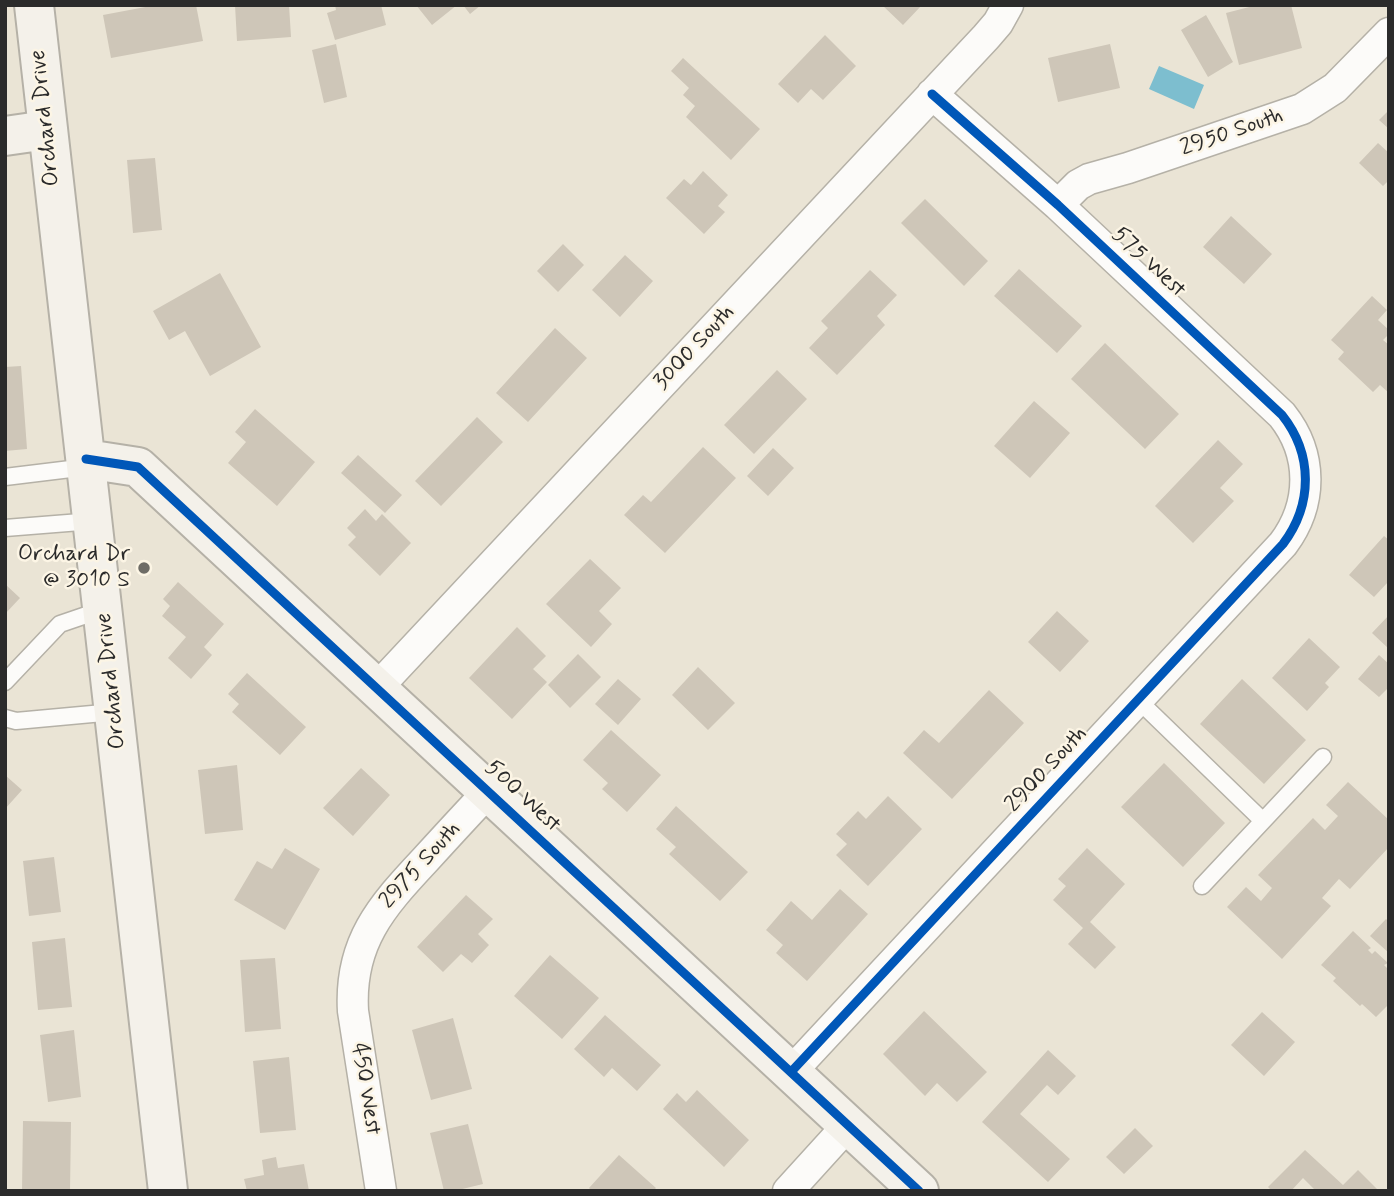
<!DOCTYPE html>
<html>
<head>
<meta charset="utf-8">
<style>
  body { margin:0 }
  #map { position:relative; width:1394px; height:1196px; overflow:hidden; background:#eae4d5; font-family:Mynerve,sans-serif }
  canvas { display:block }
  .frame { position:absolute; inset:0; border:7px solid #2b2b2b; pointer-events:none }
</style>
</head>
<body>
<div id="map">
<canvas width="1394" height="1196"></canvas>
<div class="frame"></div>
</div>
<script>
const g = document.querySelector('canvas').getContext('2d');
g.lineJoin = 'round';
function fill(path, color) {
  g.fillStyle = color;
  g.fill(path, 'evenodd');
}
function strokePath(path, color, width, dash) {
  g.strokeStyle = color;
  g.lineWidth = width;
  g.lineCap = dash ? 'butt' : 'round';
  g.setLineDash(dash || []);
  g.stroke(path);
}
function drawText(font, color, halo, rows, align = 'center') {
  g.font = font + ' Mynerve,sans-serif';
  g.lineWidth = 5;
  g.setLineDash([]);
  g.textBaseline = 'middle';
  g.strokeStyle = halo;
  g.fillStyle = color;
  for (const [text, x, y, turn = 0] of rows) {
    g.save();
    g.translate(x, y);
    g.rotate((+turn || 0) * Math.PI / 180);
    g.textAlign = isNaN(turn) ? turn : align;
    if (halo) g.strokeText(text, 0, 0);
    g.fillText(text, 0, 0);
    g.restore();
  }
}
fill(new Path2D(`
  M1159,66l45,19 -10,24 -45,-20z`), '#7dbecf');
fill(new Path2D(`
  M156,5h40l7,36 -92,17 -8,-43z
  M235,5h54l2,32 -54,4z
  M335,5h46l5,20 -51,15 -8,-27 9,-3z
  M416,5h41l-25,20z
  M463,5h18l-11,9z
  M882,5h40l-19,20z
  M1257,5h34l11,43 -63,17 -13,-52z
  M1206,15l27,47 -25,15 -27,-47z
  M825,35l31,31 -33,34 -12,-11 -13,14 -20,-19z
  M336,44l11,53 -23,6 -12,-53z
  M1110,44l10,44 -62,14 -10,-44z
  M683,58l77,71 -29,31 -45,-43 9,-11 -12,-11 6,-7 -18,-17z
  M1389,110v19l-10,-9z
  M1378,143l11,10v27l-6,6 -24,-23z
  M155,158l7,72 -29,3 -6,-73z
  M703,171l25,24 -10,11 7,6 -21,22 -38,-36 18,-19 7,6z
  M925,199l63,62 -24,25 -63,-63z
  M1231,216l41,38 -28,30 -41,-37z
  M563,244l21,21 -26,27 -21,-21z
  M625,255l28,26 -33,36 -28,-27z
  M1019,269l63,57 -25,27 -63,-57z
  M870,270l27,25 -20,21 8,9 -48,50 -28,-27 19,-20 -7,-7z
  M220,273l41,74 -51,29 -25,-45 -16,9 -16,-29z
  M1372,296l15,14 -9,10 11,10v4l-6,6 6,5v48l-9,-8 -7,7 -35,-33 6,-7 -13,-12z
  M555,328l32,30 -59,64 -32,-29z
  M1105,343l74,71 -34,35 -74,-70z
  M21,366l6,83 -22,2v-84z
  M777,370l30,29 -53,55 -30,-29z
  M1034,401l36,32 -40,45 -36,-32z
  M255,409l60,53 -38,44 -49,-43 18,-21 -11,-10z
  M477,417l26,25 -62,64 -26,-25z
  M1218,440l25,24 -23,24 14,13 -41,42 -38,-37z
  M703,447l33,31 -71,75 -41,-38 19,-20 8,7z
  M773,448l21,20 -26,28 -21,-20z
  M358,455l44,40 -17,18 -44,-40z
  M365,509l11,12 6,-7 29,29 -31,33 -32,-31 8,-8 -9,-9z
  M1384,536l5,4v41l-15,16 -25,-22z
  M590,559l31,29 -22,23 13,13 -21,23 -45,-43z
  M178,582l46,42 -20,23 8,8 -21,24 -23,-21 18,-21 -24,-21 8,-10 -7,-7z
  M5,584l15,14 -15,16z
  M1057,611l32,30 -29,31 -32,-30z
  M1389,615v34l-17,-16z
  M517,627l29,29 -13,13 14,13 -35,37 -43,-41z
  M1309,638l31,29 -15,16 4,4 -22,24 -35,-33z
  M578,654l23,23 -31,31 -22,-23z
  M1379,655l10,9v23l-10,10 -21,-18z
  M698,667l37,36 -27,27 -36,-35z
  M247,673l59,54 -26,28 -48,-43 7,-8 -11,-10z
  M618,679l23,20 -23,26 -23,-21z
  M1242,679l64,61 -42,44 -64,-60z
  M989,690l35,33 -72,76 -49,-46 21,-23 15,13z
  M611,730l50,45 -34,37 -25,-23 6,-6 -25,-23z
  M1164,763l61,60 -42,44 -62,-60z
  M237,765l6,65 -38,4 -7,-64z
  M361,768l29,27 -37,41 -30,-28z
  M5,775l17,15 -17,19z
  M1348,782l41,38v27l-39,42 -11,-10 -17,19 9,8 -49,53 -55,-52 19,-20 15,14 11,-13 -14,-13 55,-57 12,12 13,-14 -12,-11z
  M888,796l34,33 -54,57 -32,-31 11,-11 -11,-10 22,-23 8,8z
  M676,806l72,66 -28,29 -51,-47 7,-7 -20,-18z
  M285,848l35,21 -35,61 -51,-30 23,-39 15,8z
  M1087,848l38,36 -35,38 26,25 -21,22 -27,-25 15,-16 -30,-28 13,-14 -8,-7z
  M54,857l7,55 -32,4 -6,-55z
  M840,889l28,25 -61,67 -31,-28 7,-8 -17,-15 25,-29 21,19z
  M466,895l27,24 -15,15 11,11 -17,18 -11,-9 -18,18 -26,-25z
  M1386,919l3,3v31l-19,-17z
  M1353,931l18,17 -3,2 4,4 3,-3 13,12 -4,2 5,5v34l-13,13 -14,-13 -2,2 -27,-25 3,-3 -15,-13z
  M65,938l7,69 -34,3 -6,-68z
  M550,955l49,43 -37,41 -48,-43z
  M275,958l6,71 -36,3 -5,-72z
  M924,1011l63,61 -30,30 -20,-19 -12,13 -42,-42z
  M1262,1012l33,30 -31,34 -33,-31z
  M605,1015l56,50 -24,26 -25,-23 -8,9 -30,-28z
  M453,1018l19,71 -41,11 -19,-70z
  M74,1030l7,67 -33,5 -8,-67z
  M1048,1050l28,26 -18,19 -11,-10 -27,29 50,45 -22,23 -66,-60z
  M289,1057l7,73 -36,3 -7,-72z
  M697,1090l52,50 -25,27 -61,-58 14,-16 9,9z
  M23,1121l48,1 -1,69h-48z
  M468,1124l15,60 -29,7h-10l-14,-58z
  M1135,1128l18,18 -29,28 -18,-17z
  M1305,1150l38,35 15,-15 21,21h-63l-13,-13 -12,13h-19l-4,-4z
  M619,1155l37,33 -3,3h-61l-3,-3z
  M276,1157l2,11 26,-4 5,27h-62l-3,-12 20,-4 -2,-15z`), '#cec6b8');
const lane = new Path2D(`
  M5,477l82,-10
  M5,528l88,-7
  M5,682l55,-58 41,-14
  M1138,700l125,121
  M5,718l11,3 98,-9
  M1202,886l121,-129`);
const street = new Path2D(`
  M1058,205l20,-20 11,-6 39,-11 174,-59 33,-21 54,-55
  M377,688l609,-651 12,-14 10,-18
  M791,1072l492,-528c30,-40 30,-90 -1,-129l-224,-210 -126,-111
  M381,1191l-28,-180c-4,-68 28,-104 72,-151 21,-23 42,-46 63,-68
  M788,1191l60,-66`);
const secondary = new Path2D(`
  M34,5l134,1186
  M5,136l42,-6
  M86,459l52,8 781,724`);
strokePath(lane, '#b5b1a7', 19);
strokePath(street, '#b5b1a7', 33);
strokePath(secondary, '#b5b1a7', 42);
strokePath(lane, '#fcfbf9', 16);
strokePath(street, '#fcfbf9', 30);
strokePath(secondary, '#f4f1ea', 38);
strokePath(new Path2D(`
  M86,459l52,8 781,724
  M791,1072l492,-528c30,-40 30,-90 -1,-129l-224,-210 -126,-111`), '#0057b8', 9);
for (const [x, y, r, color] of [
  [144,568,7,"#6e6c66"]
]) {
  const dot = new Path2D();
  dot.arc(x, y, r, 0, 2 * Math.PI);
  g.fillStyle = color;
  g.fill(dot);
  strokePath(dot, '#fcf5e5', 2.5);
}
drawText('23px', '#2b2b2b', '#fcf5e5', [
  ["Orchard Drive",46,118,-96],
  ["2950 South",1232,133,-19],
  ["575 West",1148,263,43],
  ["3000 South",695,348,-47],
  ["Orchard Drive",112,681,-96],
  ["2900 South",1047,770,-47],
  ["500 West",522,797,43],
  ["2975 South",421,866,-48],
  ["450 West",365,1089,81]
]);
drawText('23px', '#2b2b2b', '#fcf5e5', [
  ["Orchard Dr",130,555],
  ["@ 3010 S",130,581]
], 'right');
</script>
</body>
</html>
